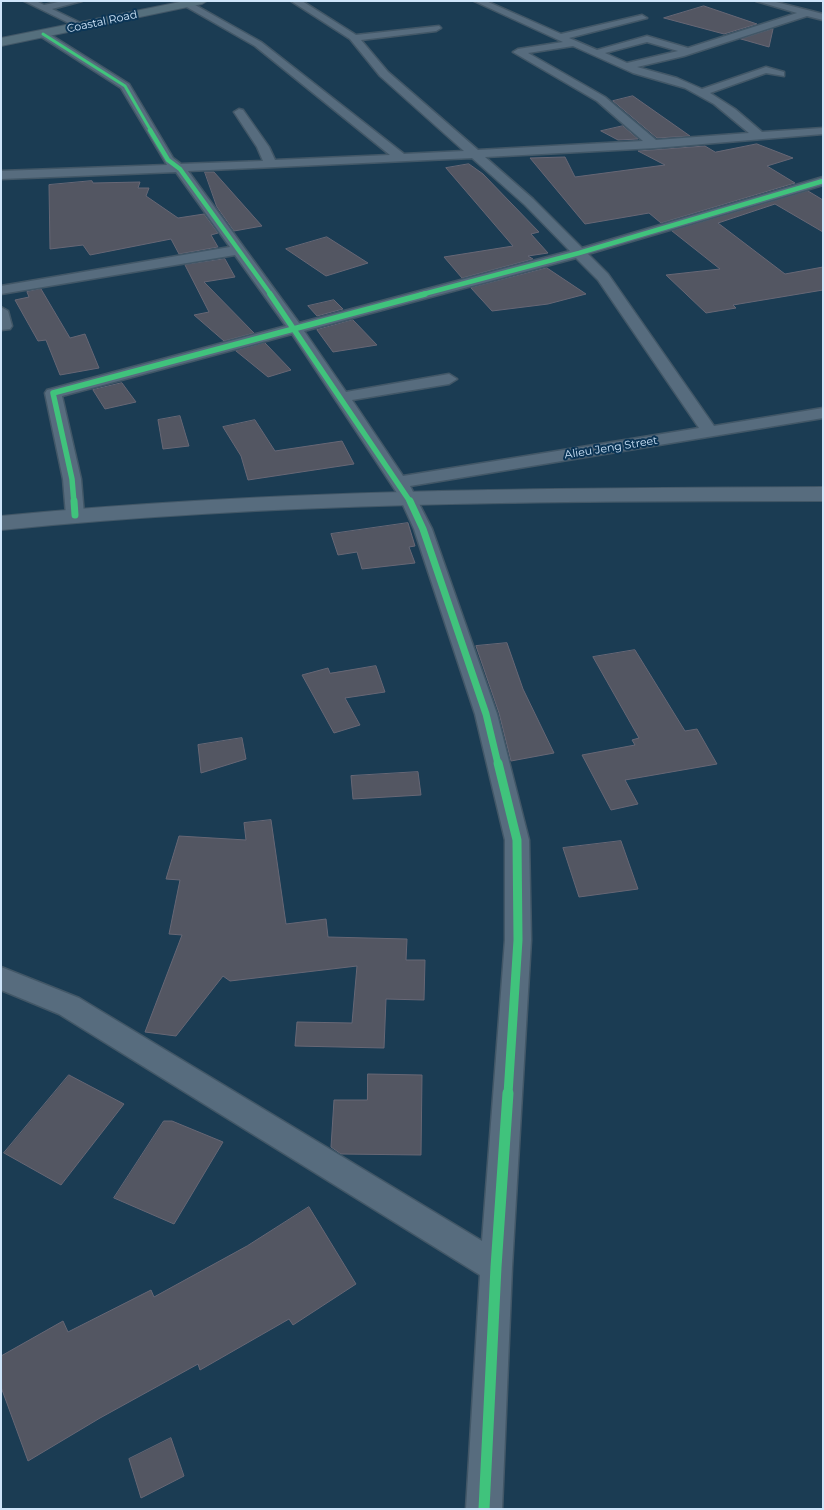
<!DOCTYPE html>
<html>
<head>
<meta charset="utf-8">
<style>
  body { margin:0 }
  #map { position:relative; width:824px; height:1510px; overflow:hidden; background:#1b3c53; font-family:Montserrat,sans-serif }
  canvas { display:block }
  .frame { position:absolute; inset:0; border:2px solid #cfe5fa; pointer-events:none }
</style>
</head>
<body>
<div id="map">
<canvas width="824" height="1510"></canvas>
<div class="frame"></div>
</div>
<script>
const g = document.querySelector('canvas').getContext('2d');
g.lineJoin = 'round';
function fill(path, color) {
  g.fillStyle = color;
  g.fill(path, 'evenodd');
}
function strokePath(path, color, width, dash) {
  g.strokeStyle = color;
  g.lineWidth = width;
  g.lineCap = dash ? 'butt' : 'round';
  g.setLineDash(dash || []);
  g.stroke(path);
}
function drawText(font, color, halo, rows, align = 'center') {
  g.font = font + ' Montserrat,sans-serif';
  g.lineWidth = 4;
  g.setLineDash([]);
  g.textBaseline = 'middle';
  g.strokeStyle = halo;
  g.fillStyle = color;
  for (const [text, x, y, turn = 0] of rows) {
    g.save();
    g.translate(x, y);
    g.rotate((+turn || 0) * Math.PI / 180);
    g.textAlign = isNaN(turn) ? turn : align;
    if (halo) g.strokeText(text, 0, 0);
    g.fillText(text, 0, 0);
    g.restore();
  }
}
const building = new Path2D(`
  M704,6l53,18 -33,10 -60,-16z
  M773,29l-4,18 -28,-8z
  M633,96l57,40 -33,2 -44,-37z
  M623,126l15,13 -20,1 -17,-9z
  M757,144l36,14 -26,8 28,17 -134,40 -12,-10 -64,11 -55,-66 35,-1 10,20 90,-12 -27,-14 67,-5 10,6z
  M469,164l14,10 56,58 -8,2 17,19 -20,3 5,3 -71,19 -18,-21 69,-11 -67,-78z
  M205,172h9l48,54 -28,5 -17,-24z
  M92,181l1,2 47,-1 -2,6h11l-3,8 32,22 26,-4 14,19 -7,2 7,12 -39,7 -8,-15 -81,16 -7,-10 -33,4 -1,-64z
  M808,191l15,9v32l-48,-28 -57,19 67,51 38,-7v23l-90,15 3,3 -30,5 -40,-38 54,-6 -48,-38z
  M327,237l41,26 -42,13 -40,-27z
  M225,259l10,18 -31,5 50,51 -30,8 -30,-26 15,-3 -24,-47z
  M547,268l39,26 -38,10 -56,7 -21,-23z
  M41,289l29,49 15,-4 14,34 -39,7 -14,-35 -8,1 -23,-41 14,-3 -2,-5z
  M334,300l9,9 -26,7 -9,-10z
  M353,320l24,25 -44,7 -16,-22z
  M265,343l26,27 -23,7 -32,-26z
  M122,383l14,19 -31,7 -12,-19z
  M180,416l9,30 -26,3 -5,-29z
  M255,420l20,31 67,-10 12,23 -106,16 -7,-24 -18,-29z
  M408,523l7,23 -6,1 6,16 -53,6 -5,-17 -19,3 -7,-21z
  M507,643l16,46 31,64 -43,8 -12,-48 -23,-67z
  M635,650l50,81 12,-2 20,35 -92,16 13,24 -27,6 -29,-55 53,-10 -3,-5 7,-2 -46,-81z
  M376,666l9,26 -40,6 15,27 -26,8 -32,-58 26,-7 2,5z
  M242,738l4,21 -45,14 -3,-28z
  M418,772l3,23 -68,4 -2,-23z
  M271,820l15,104 40,-5 2,18 79,2 -1,21h19l-1,40 -38,-1 -2,49 -89,-2 2,-24 55,1 5,-57 -127,15 -7,-5 -47,60 -31,-4 37,-97 -13,-1 11,-54 -14,-1 13,-43 67,4 -2,-17z
  M621,841l17,48 -59,8 -16,-49z
  M368,1074l54,1 -1,80 -80,-1 -10,-7 3,-47h33z
  M69,1075l55,29 -63,81 -57,-32z
  M164,1121h8l51,21 -49,82 -60,-26z
  M309,1207l47,77 -63,41 -4,-6 -89,51 -2,-6 -98,54 -72,43 -27,-74v-31l62,-35 5,11 83,-42 3,7 93,-51z
  M171,1438l13,38 -43,22 -12,-39z`);
fill(building, '#535662');
strokePath(building, '#676775', 1);
const street = new Path2D(`
  M24,1h12l8,4 19,-4h19l-30,8 35,17 -8,2z
  M291,1h11l54,34 83,-9 2,2 -5,3 -75,9 27,32 90,78 165,-9 -46,-40 -84,-49 5,-3 45,-7 -89,-41h12l75,33 81,-19 5,3 -78,20 28,12 50,-14 41,12 109,-35 -41,-12h16l51,13v6l-16,-4 -123,40 -47,11 40,11 25,11 64,-22 18,5v4l-18,-3 -56,20 25,16 27,23 61,-4v6l-168,14 -170,9 48,42 49,49 241,-71v8l-235,69 20,20 106,152 109,-18v10l-413,68 22,43 65,185 32,126 2,100 -19,327 -10,242h-36l14,-234 -421,-261 -58,-24v-23l78,31 403,243 23,-301v-100l-30,-126 -61,-185 -15,-33 -107,-162 -230,62 19,83 3,36 -3,4h-12l-3,-4 -3,-36 -18,-86 2,-3 239,-64 -51,-71 -234,39v-8l229,-39 -54,-75 -175,7v-8l166,-6 -46,-77 -81,-52v-4h6l83,52 44,74 8,6 82,-3 -6,-14 -23,-35 5,-3 4,1 26,37 6,13 115,-5 -135,-109 -70,-40 -2,-2 5,-3 73,41 143,112 60,-3 -84,-75 -30,-37zM647,42l31,9 -51,12 -22,-10zM573,46l60,27 52,15 29,16 35,29 -93,7 -51,-43 -77,-44zM472,158l53,47 45,46 -271,72 -111,-152zM576,258l22,22 101,148 -296,48 -51,-76 97,-16 8,-5 -8,-5 -103,18 -42,-61z
  M1,307l7,4 4,15 -2,3 -9,1z`);
const secondary = new Path2D(`
  M823,487v14c-275,0 -548,1 -822,29v-14c274,-27 547,-28 822,-29z`);
const primary = new Path2D(`
  M185,1h22l-5,3 -201,42v-8z`);
strokePath(street, '#425767', 3);
strokePath(secondary, '#425767', 2);
strokePath(primary, '#425767', 2);
fill(street, '#576c7e');
fill(secondary, '#576c7e');
fill(primary, '#556f7d');
strokePath(new Path2D(`
  M43,34l82,52 26,45`), '#40c37c', 3);
strokePath(new Path2D(`
  M150,130l18,30 12,9 91,126
  M420,295l159,-42 244,-72`), '#40c37c', 4.5);
strokePath(new Path2D(`
  M270,294l141,209
  M74,503l-2,-24 -19,-86 372,-99`), '#40c37c', 5.5);
strokePath(new Path2D(`
  M74,501l1,14
  M410,501l13,28 63,185 12,50`), '#40c37c', 7);
strokePath(new Path2D(`
  M498,763l19,77 1,100 -10,154`), '#40c37c', 9);
strokePath(new Path2D(`
  M484,1509l12,-242 12,-174`), '#40c37c', 11);
drawText('11px', '#cfe5fa', '#0b3556', [
  ["Coastal Road",102,22,-12],
  ["Alieu Jeng Street",611,448,-9]
]);
</script>
</body>
</html>
